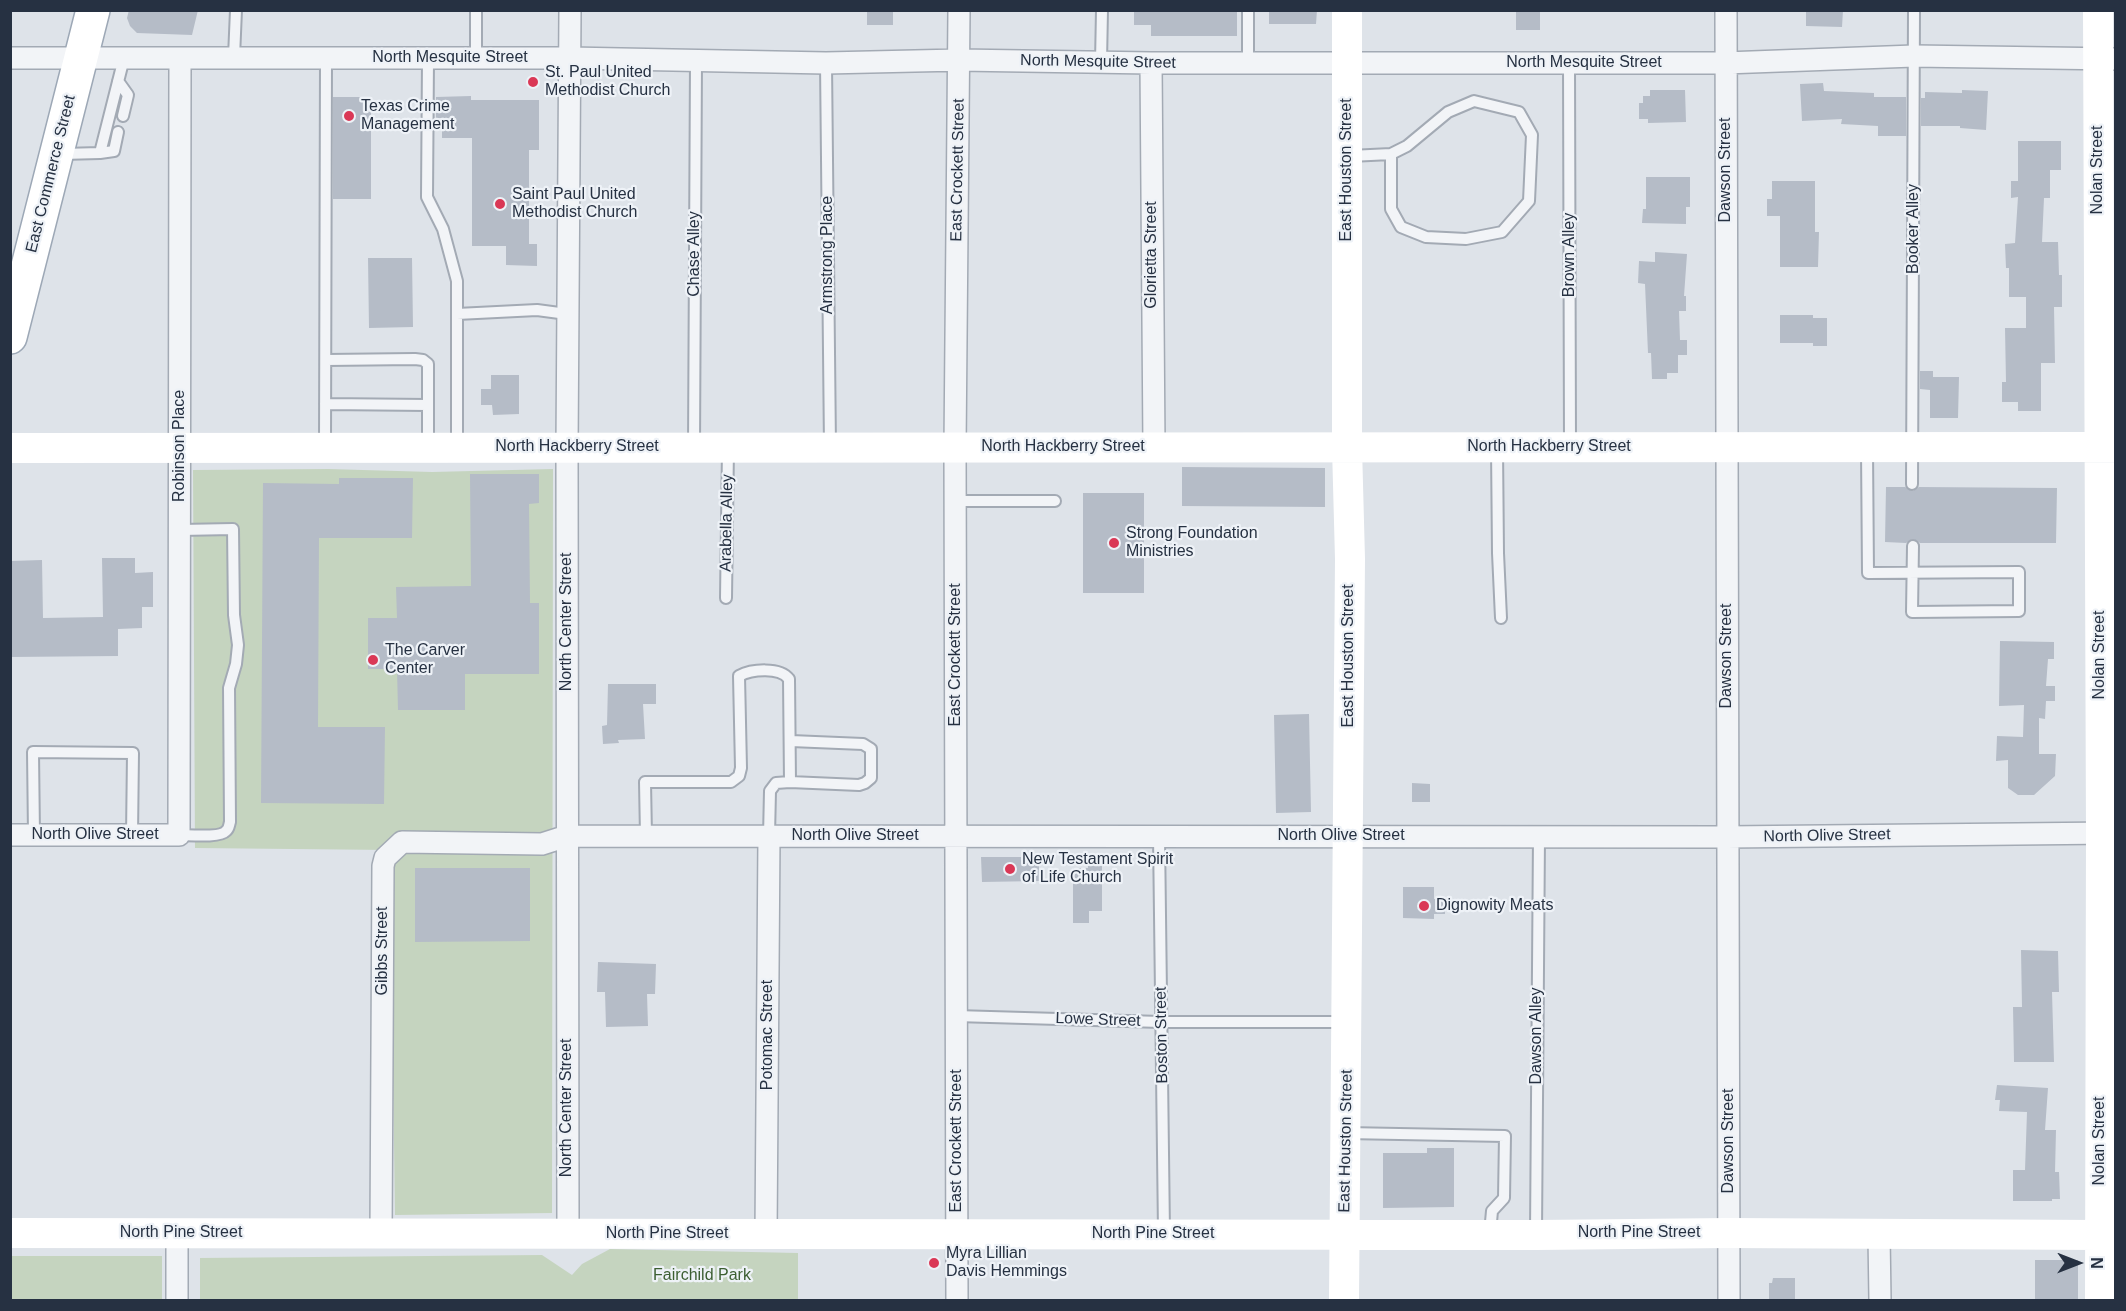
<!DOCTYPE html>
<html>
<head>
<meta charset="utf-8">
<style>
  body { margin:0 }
  #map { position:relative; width:2126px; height:1311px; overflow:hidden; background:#dee3e9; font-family:Helvetica,sans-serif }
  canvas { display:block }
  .frame { position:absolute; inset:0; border:12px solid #263142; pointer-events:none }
  .north { position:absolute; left:2048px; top:1233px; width:60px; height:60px; -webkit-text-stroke:4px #eef2f7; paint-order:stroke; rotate:90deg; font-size:16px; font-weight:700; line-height:24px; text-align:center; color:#263142 }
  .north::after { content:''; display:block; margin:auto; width:21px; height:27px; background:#263142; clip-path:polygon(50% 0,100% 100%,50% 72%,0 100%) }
</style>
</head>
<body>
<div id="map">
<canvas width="2126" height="1311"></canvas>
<div class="frame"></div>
<div class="north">N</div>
</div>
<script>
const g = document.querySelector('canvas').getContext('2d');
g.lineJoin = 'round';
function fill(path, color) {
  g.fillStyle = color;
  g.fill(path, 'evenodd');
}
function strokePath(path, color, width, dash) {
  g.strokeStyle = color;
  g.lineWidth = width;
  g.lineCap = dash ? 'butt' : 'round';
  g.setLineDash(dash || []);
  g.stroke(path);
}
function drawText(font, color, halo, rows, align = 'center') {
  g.font = font + ' Helvetica,sans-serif';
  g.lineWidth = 4.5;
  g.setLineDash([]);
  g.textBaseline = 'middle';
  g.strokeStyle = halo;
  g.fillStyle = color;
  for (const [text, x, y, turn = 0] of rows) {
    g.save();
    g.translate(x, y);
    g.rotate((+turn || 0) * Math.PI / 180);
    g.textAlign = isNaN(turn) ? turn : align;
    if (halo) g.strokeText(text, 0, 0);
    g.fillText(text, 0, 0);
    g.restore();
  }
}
fill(new Path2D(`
  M328,469l104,3 121,-3 -1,744 -157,2 -5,-365 -195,-2 -2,-378z
  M610,1249l188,4v47h-598v-42l342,-3 30,20 10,-11z
  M11,1256h151v44h-151z`), '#c5d4bf');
fill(new Path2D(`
  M129,10h69l-6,25 -55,-2 -7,-7 -3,-8z
  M867,10h26v15h-26z
  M1134,10h103v26h-86v-11h-17z
  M1269,10h48l-1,14h-47z
  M1516,10h24v20h-24z
  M1806,10h37l-1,17 -36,-1z
  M1823,83l1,8 50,2v4h32v39h-28v-10l-37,-2 1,-5 -40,2 -2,-37z
  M1650,90h35l1,32 -38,1v-4h-9v-16h4v-7h7z
  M1962,90l26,1 -2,39 -26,-2v-2h-39v-28h4v-6l37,1z
  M471,96v4h68v50h-10v94h8v22l-31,-1v-19h-34v-108h-30v-20h-6v-21z
  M333,97h38v102h-38z
  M2018,141h43v29h-11v28h-6l-2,44h16l1,33h3v32h-8l1,56h-14v48h-23v-9h-16v-20h4l-1,-54h21v-31h-17v-29h-3l-1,-24 10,-1 3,-46 -7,1v-17h7z
  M1646,177h44v30h-4v17l-44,-1 1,-14h3z
  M1772,181h43v51h4l-1,35h-38v-51h-13v-17h5z
  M1655,252l32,2 -3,42h2v15h-7l1,29h7v15h-9v18h-11v6h-15l-1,-26h-3l-3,-69 -7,-1 1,-22 16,1z
  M368,258h44l1,69 -44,1z
  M1780,315h33v3h14v28h-14v-3h-33z
  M1920,371h13v6h26l-1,41h-28v-28l-10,-1z
  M491,375h28v39l-26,1 -1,-10h-11v-16h10z
  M1182,467l143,1v39l-143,-1z
  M470,474h69v29l-10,1 1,99h9v71h-74v36h-67l-1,-41h-29v-51h29l-1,-31 75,-1z
  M339,478h74l-1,60h-93l-1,189h67l-1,77 -123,-1 2,-320 76,1z
  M1886,487h19l8,4 6,-4 138,1 -1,55h-136l-7,-4 -7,4 -21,-1z
  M1083,493h61v100h-61z
  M102,558h33v15l18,-1v35h-11v21l-24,1v27l-108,1v-96l32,-1 1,58 60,-1z
  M2000,641l54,1v17h-6l-2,27h9v15h-9l-1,18 -6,-1v36h17l-1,22 -21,19h-16l-10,-7v-28l-12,1 1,-25 26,1 1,-32 -25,1z
  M608,684h48v20h-13l2,35 -27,1 1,3 -16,1 -1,-18 5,-1z
  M1309,714l2,98 -35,1 -2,-98z
  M1412,783l18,1v18h-18z
  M981,857h58v24l-57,1z
  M1088,865h14v46h-13v12h-16v-55h15z
  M415,868h115v73l-115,1z
  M1403,887h31v12h11v15h-11v5l-31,-1z
  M2021,950l37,1 1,41h-7l2,70h-40l-1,-55h9z
  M598,962l58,2 -1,30h-8l1,32 -42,1 -1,-35h-8z
  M1997,1085l51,3 -3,42h11l-1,42h4l1,27h-8v2h-39v-31h12l2,-58 -28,-1 1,-11h-5z
  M1427,1148h27v59l-71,1v-55h44z
  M2035,1260h43v40h-43z
  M1773,1278h22v22h-26v-17h3z`), '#b5bcc7');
const lane = new Path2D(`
  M234,57l2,-47
  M476,58v-48
  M428,59l-1,138 16,32 14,52v166
  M1101,62l1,-52
  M826,63l4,384
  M1248,63v-53
  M1569,63l1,383
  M118,81l10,14 -5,21
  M100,153l14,-2 4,-19
  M62,154l38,-1 24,-95
  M1350,156l41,-2 16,-8 41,-34 26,-11 45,11 13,23 -3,66 -27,31 -36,7 -40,-2 -25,-10 -10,-18v-55
  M457,314l80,-4 30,4
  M326,360l89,-1 8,1 5,4v82
  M325,404l103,1
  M325,445l1,-387
  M694,447l2,-387
  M1497,448l1,105 3,65
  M1867,450l1,123 151,-1v39l-107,1 1,-66
  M1912,484l2,-474
  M955,501h100
  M726,598l2,-150
  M790,782l69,3 6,-2 6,-5v-29l-8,-5 -72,-3
  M34,835l-1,-83 100,1 -1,82
  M179,835c10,0 41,3 47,-4 3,-2 3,-6 4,-9l-1,-134 7,-24 2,-19 -4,-30 -1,-86 -53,1
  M646,836l-1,-54h86l8,-6 2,-8 -2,-92c13,-7 41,-9 50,3l1,103 -14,1 -6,8 -1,45
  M1159,836l5,396
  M956,1016l205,6h185
  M1346,1133l159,3 -1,62 -12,13 -2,22
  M1536,1232l3,-396`);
const street = new Path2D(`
  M1726,10l3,1290
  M10,58h560l256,5 133,-3 192,3h574l189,-7 202,3
  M1151,63l3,384
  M10,835h169l1,-777
  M177,1233v67
  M381,1234l2,-368 2,-8 17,-16 140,2 25,-8 1160,1 386,-4
  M568,1234l-1,-787 3,-437
  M766,1234l3,-398
  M1879,1235l1,65
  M957,1300l-2,-853 4,-437`);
const primary = new Path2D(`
  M10,337l83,-327`);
strokePath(lane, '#a3aab4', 14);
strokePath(street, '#a3aab4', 24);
strokePath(primary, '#9da8b6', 36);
strokePath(lane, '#f2f4f7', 10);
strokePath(street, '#f2f4f7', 21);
strokePath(new Path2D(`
  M2098,10l3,823 -1,467
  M10,448l2106,-1
  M10,1233l1526,2 193,-2 371,2
  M1344,1300l6,-741 -3,-112v-437`), '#fff', 30);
strokePath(primary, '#fff', 33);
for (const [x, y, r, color] of [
  [533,82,6,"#da3856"],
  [349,116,6,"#da3856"],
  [500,204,6,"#da3856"],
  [1114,543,6,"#da3856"],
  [373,660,6,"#da3856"],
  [1010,869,6,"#da3856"],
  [1424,906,6,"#da3856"],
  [934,1263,6,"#da3856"]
]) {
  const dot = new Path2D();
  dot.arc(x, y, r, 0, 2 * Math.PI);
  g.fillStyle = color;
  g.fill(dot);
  strokePath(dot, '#eef2f7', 2);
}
drawText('16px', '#263142', '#eef2f7', [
  ["North Mesquite Street",450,58],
  ["North Mesquite Street",1098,62,1],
  ["North Mesquite Street",1584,63],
  ["East Crockett Street",958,170,-89],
  ["East Houston Street",1347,170,-90],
  ["Dawson Street",1726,170,-90],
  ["Nolan Street",2098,170,-90],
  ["East Commerce Street",51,174,-76],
  ["Booker Alley",1914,229,-90],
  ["Chase Alley",695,254,-90],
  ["Armstrong Place",828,255,-90],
  ["Glorietta Street",1152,255,-90],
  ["Brown Alley",1570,255,-90],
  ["Robinson Place",180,446,-90],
  ["North Hackberry Street",577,447],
  ["North Hackberry Street",1063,447],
  ["North Hackberry Street",1549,447],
  ["Arabella Alley",727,523,-89],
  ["North Center Street",567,622,-90],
  ["East Crockett Street",956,655,-90],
  ["Nolan Street",2100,655,-90],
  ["East Houston Street",1349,656,-90],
  ["Dawson Street",1727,656,-90],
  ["North Olive Street",95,835],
  ["North Olive Street",855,836],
  ["North Olive Street",1341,836],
  ["North Olive Street",1827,836,-1],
  ["Gibbs Street",383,951,-90],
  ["Lowe Street",1098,1020,2],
  ["Potomac Street",768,1035,-90],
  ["Boston Street",1162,1035,-91],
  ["Dawson Alley",1537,1036,-90],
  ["North Center Street",567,1108,-90],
  ["East Crockett Street",957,1141,-90],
  ["East Houston Street",1346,1141,-89],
  ["Dawson Street",1729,1141,-90],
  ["Nolan Street",2100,1141,-90],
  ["North Pine Street",181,1233],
  ["North Pine Street",1639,1233],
  ["North Pine Street",667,1234],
  ["North Pine Street",1153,1234]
]);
drawText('16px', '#263142', '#eef2f7', [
  ["St. Paul United",545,73],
  ["Methodist Church",545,91],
  ["Texas Crime",361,107],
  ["Management",361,125],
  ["Saint Paul United",512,195],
  ["Methodist Church",512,213],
  ["Strong Foundation",1126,534],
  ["Ministries",1126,552],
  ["The Carver",385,651],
  ["Center",385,669],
  ["New Testament Spirit",1022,860],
  ["of Life Church",1022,878],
  ["Dignowity Meats",1436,906],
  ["Myra Lillian",946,1254],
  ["Davis Hemmings",946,1272]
], 'left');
drawText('16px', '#3c5f32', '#eef2f7', [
  ["Fairchild Park",702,1276]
]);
</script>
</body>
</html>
